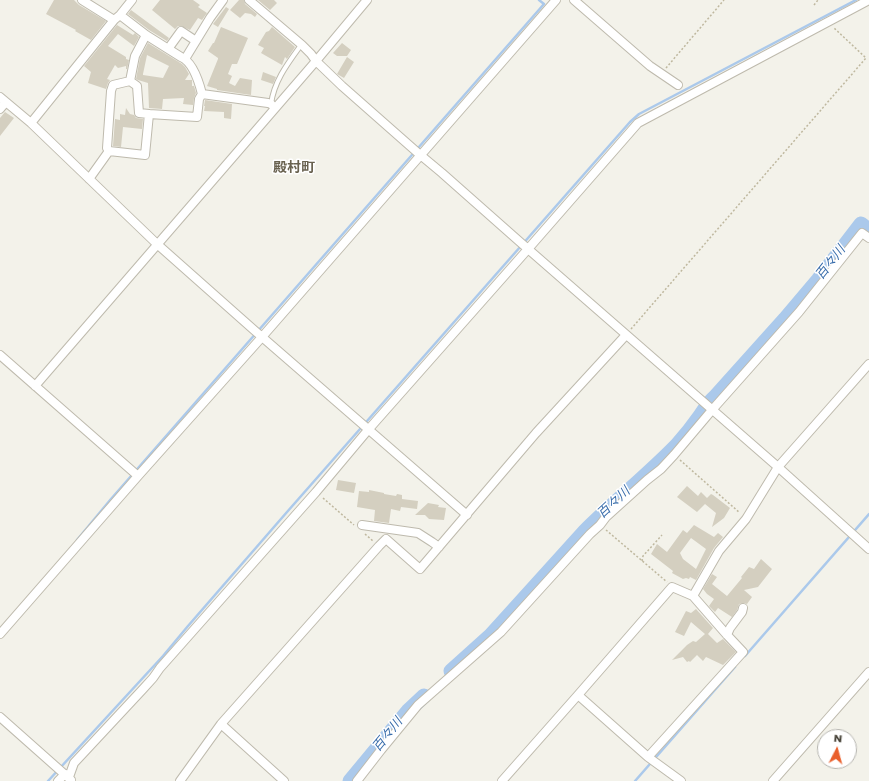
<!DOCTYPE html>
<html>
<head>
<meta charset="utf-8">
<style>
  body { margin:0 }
  #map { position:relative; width:869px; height:781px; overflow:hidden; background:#f3f2ea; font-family:Poppins,sans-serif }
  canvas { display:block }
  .north { position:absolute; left:817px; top:729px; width:40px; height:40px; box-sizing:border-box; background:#fff; border:1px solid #b5b4af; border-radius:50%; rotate:6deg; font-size:11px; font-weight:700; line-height:16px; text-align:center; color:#474338 }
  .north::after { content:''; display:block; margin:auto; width:14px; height:18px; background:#e95f2b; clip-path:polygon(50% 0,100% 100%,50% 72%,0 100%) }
</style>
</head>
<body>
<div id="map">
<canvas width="869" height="781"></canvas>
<div class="north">N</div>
</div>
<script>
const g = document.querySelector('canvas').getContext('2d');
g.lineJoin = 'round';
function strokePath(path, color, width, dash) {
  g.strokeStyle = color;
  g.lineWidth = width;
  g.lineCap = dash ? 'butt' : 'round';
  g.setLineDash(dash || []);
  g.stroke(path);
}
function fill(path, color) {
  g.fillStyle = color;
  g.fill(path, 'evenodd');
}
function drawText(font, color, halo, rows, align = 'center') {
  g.font = font + ' Poppins,"Noto Sans JP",sans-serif';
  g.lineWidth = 3;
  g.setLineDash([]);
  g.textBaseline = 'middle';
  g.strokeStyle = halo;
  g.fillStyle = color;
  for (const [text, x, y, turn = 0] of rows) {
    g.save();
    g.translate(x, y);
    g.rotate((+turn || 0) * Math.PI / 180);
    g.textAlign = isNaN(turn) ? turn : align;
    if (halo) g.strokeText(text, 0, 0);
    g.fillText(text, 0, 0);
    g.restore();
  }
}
strokePath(new Path2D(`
  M77,540l34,-41 433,-495 -5,-4
  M745,656l124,-142
  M48,781l115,-125 25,-30 99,-114 343,-390 9,-8 217,-114
  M635,781l100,-114`), '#abc9eb', 2.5);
strokePath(new Path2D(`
  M451,671l40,-36 94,-104c30,-30 63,-56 92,-86 8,-9 16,-19 23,-29 5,-7 8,-13 15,-19l70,-78 33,-39 43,-56 8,6
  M350,781l58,-70 16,-15`), '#abc9eb', 15);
fill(new Path2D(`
  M54,0h20l5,5 27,16 -15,19 -16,-9 1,-1 -30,-16z
  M160,0h33l7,5 -2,2 9,6 -5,7 -4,-2 -8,12 -9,-4h-3l-3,3 -23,-19z
  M239,0h5l1,4 12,10 -2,3 -4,-3 -6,-1 -5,5 -10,-8z
  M258,0h16l3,3 -7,7z
  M226,7l3,2 -11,18 -5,-3z
  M131,10l38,28 -2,3 -18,-11 -21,-16z
  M117,25l16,10 2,-2 4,4 -5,9 -16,-12 -10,12 18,11v2l3,1 -2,9h-1v-3l-8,2 -3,-3 -8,14 3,1 -2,3 -2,6 -18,-6 3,-11 -7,-6z
  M221,27l27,11 -11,26h-5l-4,10 4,2 -3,7 6,3 5,-8 12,2 -1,15 -34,-5v-1l-10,-3 11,-27v-1l-10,-7 5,-8h1z
  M272,27l23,20 -8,12 -2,-2 -3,8 -21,-12 3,-5 -6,-3 8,-13 3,-1z
  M148,43l34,21 3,3 4,7 -4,6h7v6h2l2,7 -2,5 -1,7 -10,-1 1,-6 -21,1 -1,10 -13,-1 -1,-25 -10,-3 -2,-1 4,-21zM147,55l22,11 -6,12 -20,-3v-1z
  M342,43l9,7 -4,6h-10l-4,-3z
  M347,57l7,5 -10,16 -7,-4z
  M263,72l13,5 -3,7 -12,-4z
  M205,100l27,4 -1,15 -7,-1v-6l-20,-1 1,-5h-1z
  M126,108l4,6 4,1 2,3 7,1 -1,10 -19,-2 -2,20 -8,-1 2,-27 5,1v-6l5,1z
  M5,112l9,6 -14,18v-18z
  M338,480l18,3 -2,10 -18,-3z
  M687,486l11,10 3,-4 6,6 4,-4 2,1 17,13 -6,10 -12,9 4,-14 -11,-9 -8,8 -20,-15z
  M369,490l15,3v1l12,2 1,-2 5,1v4l16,2 -1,8 -16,-2 -1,4 -9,-2 -2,14 -15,-2 1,-11 -18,-3 2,-16 10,1z
  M428,503l11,2 -1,2 8,1 -2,12 -15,-1 -4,-4h-10z
  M694,525l20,12 4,-4 5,4 -9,11 -18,32 -6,-3 -1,2 -3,-1 -3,1 -11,-6 1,-2 -22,-17 6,-10 10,8 16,-22 4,3zM691,538l15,11 -10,20 -13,-10 -3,-6z
  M761,559l11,10 -14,18 -14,3 8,7 -5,7 -3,-1 -5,1 -2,6 -5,7 -14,-9 -3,4 -6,-6 5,-7 -7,-5 -4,-5 9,-15 5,3 -5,7 15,12 15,-18 -1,-1 8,-10 5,2z
  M696,609l17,19 -5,6 9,9 6,-4 13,13 -13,13 -17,-8 -3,4 -6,-6 -7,7 -1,-1 -2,1 -4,-5 -11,3 15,-15 6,-4 3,1 9,-8 -14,-12 -7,14 -9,-4 11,-21 5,2z`), '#d4cfc0');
const lane = new Path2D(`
  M271,104c3,-23 17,-41 30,-59`);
const street = new Path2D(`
  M82,0l32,20
  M249,0l53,45 9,9 5,7 26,25 76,67 24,20 78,69 258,225 91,82
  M574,0l76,66 28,19
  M120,15l26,20 35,22c12,5 18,25 21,37l66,9 3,1 4,4
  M168,49l13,-18 15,10
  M185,59l25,-41 13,-18
  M130,81l7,5 2,27 10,1
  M0,97l31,26 126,121 97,86 213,185
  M0,109l6,-7
  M31,123l83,-103 6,-5 12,-15
  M109,151l-2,-3 4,-57 2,-6 17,-4 5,-25 11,-21
  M89,179l20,-28 36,4 4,-41 48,3 2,-18 3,-5
  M0,355l138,121
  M35,386l281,-325 51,-61
  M362,525l56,8 14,9 7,5
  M693,596l26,-45 27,-32 32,-52 91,-103
  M0,634l138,-158 124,-139 294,-337
  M727,635l3,-7 12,-16 1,-4
  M578,695l70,62 33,24
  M0,717l71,63
  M221,724l63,57
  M69,777l5,-14 69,-74 10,-11 7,-10 156,-176 52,-62 160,-181 110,-126 231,-123
  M58,781l7,-7
  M180,781l41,-57 158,-178 7,-7 34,30 116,-136 90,-98
  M357,781l24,-31 37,-45 83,-73 89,-98 10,-9 6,-8 41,-37 14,-11 13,-14 38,-45 87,-98 63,-79 7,5
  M502,781l76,-86 94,-108 21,9 34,39 16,17 -95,105
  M773,781l96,-109`);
strokePath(lane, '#bebaad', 6);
strokePath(street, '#bebaad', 10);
strokePath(new Path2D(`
  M814,5l4,-5
  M666,68l58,-68
  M631,329l235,-271 -33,-31
  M680,460l60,53
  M323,498l31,27
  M606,530l61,52
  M365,534l8,7
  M642,561l1,-5 19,-21`), '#bfb89f', 1.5, [2, 2]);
strokePath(lane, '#fff', 4);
strokePath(street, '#fff', 8);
drawText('italic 13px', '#396dab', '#fff', [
  ["百々川",831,263,-52],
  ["百々川",614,503,-43],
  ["百々川",388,735,-51]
]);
drawText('bold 14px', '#696250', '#fff', [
  ["殿村町",294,168]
]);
</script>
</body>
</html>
